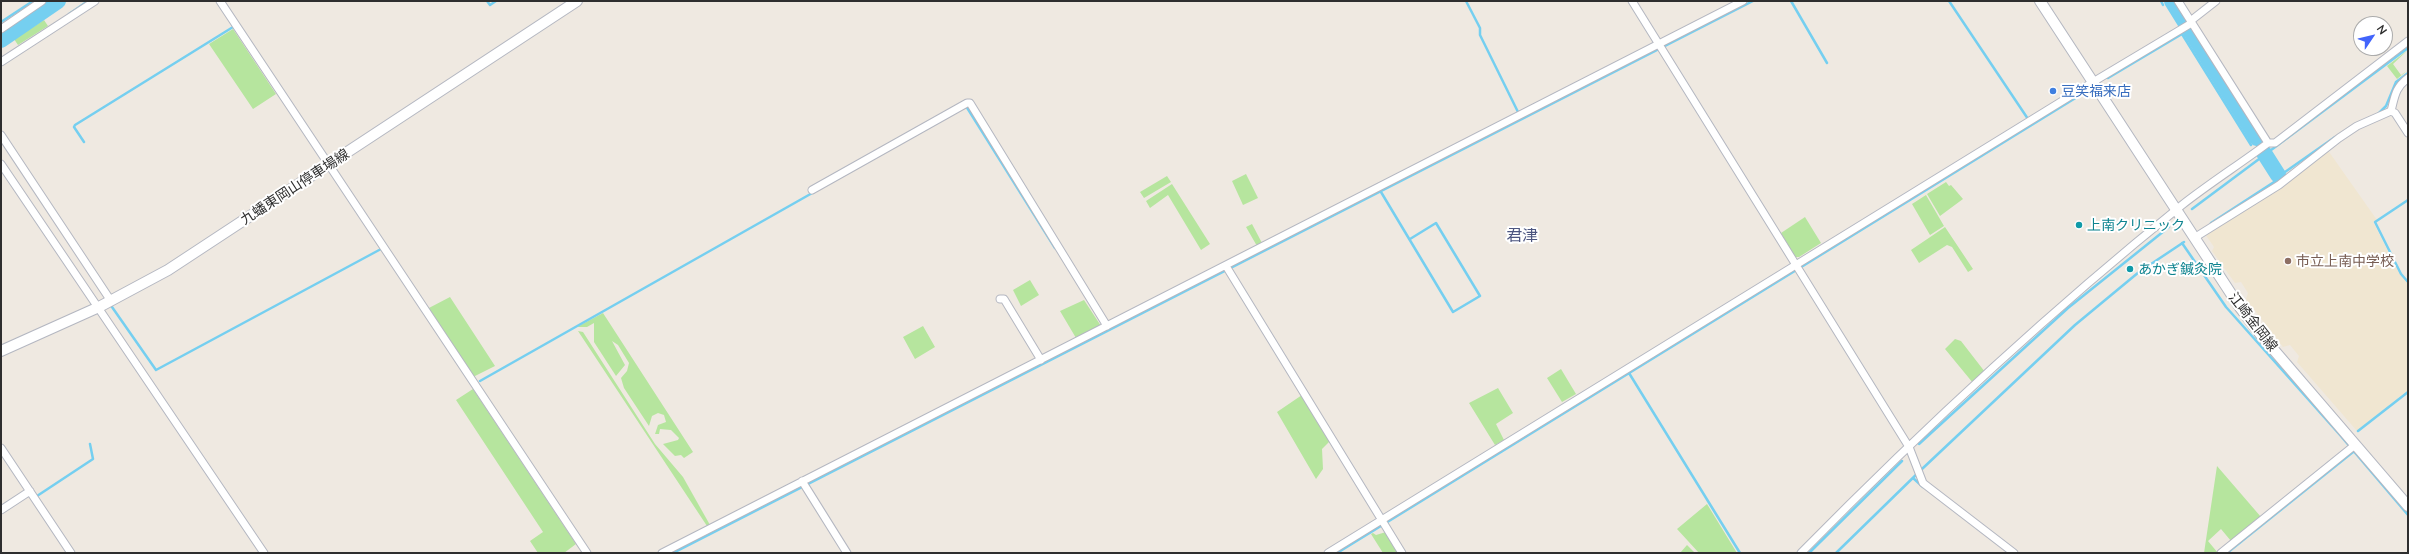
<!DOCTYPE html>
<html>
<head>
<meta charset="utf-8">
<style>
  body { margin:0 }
  #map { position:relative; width:2409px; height:554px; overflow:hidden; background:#efe9e1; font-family:Lato,sans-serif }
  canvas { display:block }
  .frame { position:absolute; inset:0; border:2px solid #2e2e2e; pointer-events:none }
  .north { position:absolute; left:2353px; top:16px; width:40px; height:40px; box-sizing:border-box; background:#fff; border:1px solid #ababab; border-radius:50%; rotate:55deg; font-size:11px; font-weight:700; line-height:16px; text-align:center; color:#2e2e2e }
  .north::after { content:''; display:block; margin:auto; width:14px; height:18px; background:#4264fb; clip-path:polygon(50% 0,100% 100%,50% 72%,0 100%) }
</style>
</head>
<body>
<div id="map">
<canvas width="2409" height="554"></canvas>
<div class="frame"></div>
<div class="north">N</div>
</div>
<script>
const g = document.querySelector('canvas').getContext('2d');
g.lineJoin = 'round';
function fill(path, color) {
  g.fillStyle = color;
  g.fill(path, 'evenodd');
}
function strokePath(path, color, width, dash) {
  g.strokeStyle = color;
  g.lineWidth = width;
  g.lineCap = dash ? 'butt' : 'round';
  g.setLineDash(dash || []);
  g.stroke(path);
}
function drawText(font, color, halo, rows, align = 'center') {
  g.font = font + ' Lato,"Noto Sans JP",sans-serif';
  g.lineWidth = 4;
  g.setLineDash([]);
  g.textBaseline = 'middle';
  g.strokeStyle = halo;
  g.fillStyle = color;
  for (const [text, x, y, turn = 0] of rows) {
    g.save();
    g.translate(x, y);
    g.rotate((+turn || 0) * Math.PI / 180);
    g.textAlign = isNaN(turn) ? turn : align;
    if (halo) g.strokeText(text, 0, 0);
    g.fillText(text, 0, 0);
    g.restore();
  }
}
fill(new Path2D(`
  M2327,149l50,71 -4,2 27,53 8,9v106l-51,41 -60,-69 2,-6 -9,-11 -7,2 -37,-48 2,-6 -7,-11 -6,1 -23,-32 2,-4 -9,-13z`), '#f0e6d1');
fill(new Path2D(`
  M44,20l4,6 -30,19 -4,-6z
  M233,29l43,65 -23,15 -44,-65z
  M2408,50l-15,14 8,11 7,-5 -11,9 -10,-13z
  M1246,174l12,24 -15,7 -11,-24z
  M1167,176l4,6 -27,16 -4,-6z
  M1946,182l3,4 2,-1 12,14 -23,17 -13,-22z
  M1172,184l38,60 -9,6 -33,-55 -18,13 -4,-7z
  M1926,195l18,31 -14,9 -18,-31z
  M1805,217l16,26 -22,14h-4l-14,-24z
  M1252,224l10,19 -5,3 -11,-19z
  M1945,227l28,42 -5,3 -16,-25 -5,-2 -28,18 -8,-13z
  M1030,280l9,15 -18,11 -8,-16z
  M450,297l45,69 -22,11 -46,-68z
  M1084,300l17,26 -25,12 -16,-27z
  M603,313l90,139 -9,6 -3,-3 -6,1 -12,-12 15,-4 1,-2 -8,-8 -11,-1 -1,5h-4l3,-9 8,-3 -2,-7 -6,-2 -6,3 -3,10 -25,-38 -3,-10 6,-7 2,-8 -11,-18 -6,-4 13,24 -9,11 -22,-34v-19l-7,4h-10z
  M923,326l12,21 -20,12 -12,-22z
  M578,331l5,1 72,112 28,33 27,48 -3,1z
  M1955,339l6,2 24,31 -12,11 -28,-34z
  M1561,369l15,25 -14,8 -15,-24z
  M1498,388l15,25 -17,11 8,16 -9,5 -26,-42z
  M473,389l103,155 -12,9h-26l-8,-12 13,-9 -87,-132z
  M1302,395l28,46 -8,8 1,20 -7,10 -39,-67z
  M2217,466l44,51 -30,24 -10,-12 -13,12 10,12h-14z
  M1707,504l30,49h-38l-22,-24z
  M1386,532l13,21h-16l-12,-19 2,-1 3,2z
  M1687,545l8,8h-15z`), '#b6e59e');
strokePath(new Path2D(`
  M487,1l3,4 6,-4
  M1466,1l14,27v7l38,77
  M1791,1l36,62
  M1949,1l79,118
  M2161,1l2,4
  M69,14l19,-13
  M1,22l32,-21
  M2184,36l8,-4
  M2108,78l74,-44 69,111
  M965,107l1,-1 89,142
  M2378,114l8,-8 10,-24 12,-9
  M84,142l-10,-15 1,-2 158,-98
  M1381,192l72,120 27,-16 -44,-73 -26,16
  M2408,200l-33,22 26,52 7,8
  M2192,209l216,-161
  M2211,223l63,-41 4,-7 7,-3 50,-35
  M2182,243l44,64 114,128 68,80
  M112,307l44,63 225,-121
  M1629,373l111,180
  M480,381l334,-189
  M2358,431l50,-39
  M1919,444l149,-136 101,-81
  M1913,478l10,9
  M37,496l56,-37 -3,-15
  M673,553l1080,-552
  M1337,553l745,-459
  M1809,553l93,-92
  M1836,553l86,-84 153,-144 64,-53 45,-30
  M2227,553l126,-101`), '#75cff0', 2.5);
strokePath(new Path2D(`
  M2172,1l85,137
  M1,40l57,-39
  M2264,153l14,22`), '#75cff0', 16);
const minor = new Path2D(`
  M220,1l367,552
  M1632,1l277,446 14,36 91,70
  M2178,1l90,142
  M1,29l41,-28
  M1,62l94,-61
  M2408,78c-13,10 -13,18 -17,33l4,2 13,20
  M1,135l110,166
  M1,164l263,389
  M812,190l155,-87h3l137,223
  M2194,238l85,-53 60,-47 18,-12 34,-15
  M1226,266l176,287
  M1000,299h4l37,61
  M1,448l70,105
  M802,481l45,72
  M1,510l29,-19
  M662,553l1081,-552
  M1328,553l765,-471 97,-58 3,-5 23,-18
  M1801,553c120,-122 247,-240 381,-348 28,-22 58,-41 86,-62h7l133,-102
  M2221,553l134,-108`);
const secondary = new Path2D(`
  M2040,1l199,305 22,29 147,171
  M1,351l98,-44 69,-37 409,-269`);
strokePath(minor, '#b4b7c1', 9);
strokePath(secondary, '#b4b7c1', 12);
strokePath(minor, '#fff', 7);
strokePath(secondary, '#fff', 10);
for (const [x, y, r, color] of [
  [2053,91,4,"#3f7fe0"],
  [2079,225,4,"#0f9aa8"],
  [2288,261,4,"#8d6e63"],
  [2130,269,4,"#0f9aa8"]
]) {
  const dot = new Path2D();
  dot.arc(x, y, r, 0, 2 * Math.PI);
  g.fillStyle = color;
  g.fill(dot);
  strokePath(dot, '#fff', 1.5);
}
drawText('14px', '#366cbe', '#fff', [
  ["豆笑福来店",2061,91]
], 'left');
drawText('14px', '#2e2e2e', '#fff', [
  ["九蟠東岡山停車場線",295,187,-33],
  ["江崎金岡線",2253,322,52]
]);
drawText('14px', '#0d838f', '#fff', [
  ["上南クリニック",2087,225],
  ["あかぎ鍼灸院",2138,269]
], 'left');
drawText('14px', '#785e54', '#fff', [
  ["市立上南中学校",2296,261]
], 'left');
drawText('16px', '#4d5680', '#fff', [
  ["君津",1522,236]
]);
</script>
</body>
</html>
